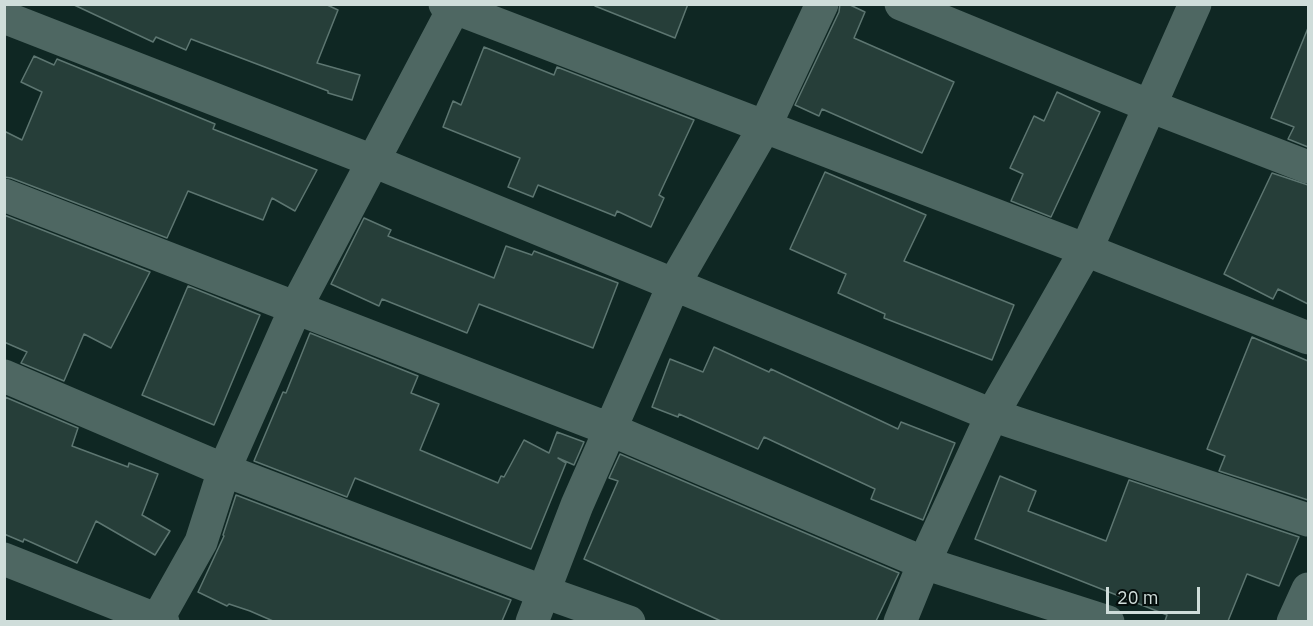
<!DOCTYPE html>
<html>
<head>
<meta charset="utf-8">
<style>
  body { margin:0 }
  #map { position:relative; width:1313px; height:626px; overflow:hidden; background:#0f2723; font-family:"IBM Plex Sans",sans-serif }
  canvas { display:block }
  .frame { position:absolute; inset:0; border:6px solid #cfddda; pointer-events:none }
  .scale { position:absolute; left:1106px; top:587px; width:94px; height:27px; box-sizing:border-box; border:3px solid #cfddda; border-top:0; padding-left:8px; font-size:18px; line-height:21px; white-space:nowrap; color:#cfddda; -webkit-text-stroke:4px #050e0c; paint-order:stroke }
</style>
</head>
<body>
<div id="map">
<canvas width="1313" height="626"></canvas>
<div class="frame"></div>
<div class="scale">20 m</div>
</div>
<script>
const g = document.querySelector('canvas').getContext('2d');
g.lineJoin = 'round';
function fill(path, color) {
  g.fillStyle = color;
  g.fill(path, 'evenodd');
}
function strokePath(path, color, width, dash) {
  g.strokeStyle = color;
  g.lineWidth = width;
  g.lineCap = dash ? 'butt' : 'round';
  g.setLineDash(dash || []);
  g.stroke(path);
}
const building = new Path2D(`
  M72,4h253l13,6 -21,53 43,12 -8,25 -24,-7v-2l-137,-52 -5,11 -30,-13 -3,5z
  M595,4h93l-13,34 -80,-32z
  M840,4h8l17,8 -11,26 100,44 -32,71 -100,-44 -3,7 -24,-11 44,-93z
  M1308,28v119l-20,-8 6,-12 -23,-9z
  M484,47l70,28 3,-8 137,53 -35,75 5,3 -13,29 -34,-16 -2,5 -77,-31 -5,12 -25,-10 12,-29 -77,-31 10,-26 8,4z
  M34,56l20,9 3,-6 158,65 -2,5 104,41 -22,41 -23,-13 -9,22 -75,-29 -21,47 -156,-60 -7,-1v-46l18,9 20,-48 -21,-10z
  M1057,92l43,20 -49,105 -40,-16 12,-27 -13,-6 24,-52 10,5z
  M825,172l101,43 -22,46 110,44 -22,55 -108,-42 1,-4 -47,-21 8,-19 -56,-25z
  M1272,173l36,12v119l-30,-15 -5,10 -49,-25z
  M4,215l146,57 -39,76 -27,-14 -20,47 -43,-18 6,-11 -23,-10z
  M364,218l27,12 -3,6 106,42 12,-32 26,9 2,-4 84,32 -25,65 -114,-44 -12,29 -85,-34 -3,7 -48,-22z
  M188,286l72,29 -46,110 -72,-30z
  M310,333l108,43 -7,17 28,11 -19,46 78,33 3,-7 3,1 20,-37 25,13 8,-21 27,10 -10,23 -16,-7 8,5 -35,86 -176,-71 -8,19 -93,-36 29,-69 3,1z
  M1252,337l56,24v139l-89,-29 6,-15 -18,-7z
  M714,347l55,25 2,-3 127,60 3,-7 54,21 -32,77 -52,-21 4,-10 -111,-52 -6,12 -79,-35 -1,3 -26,-10 18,-48 33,13z
  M5,397l73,31 -6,18 56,21 1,-4 29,11 -16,41 28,16 -15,24 -59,-34 -19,42 -53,-24 -1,3 -19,-8z
  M620,454l279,119 -23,48h-155l-137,-62 34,-78 -9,-3z
  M1000,476l36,15 -8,20 78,30 23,-61 170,57 -20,49 -32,-12 -19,47h-63l2,-6 -192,-76z
  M236,495l275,105 -9,21h-229l-23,-10 -21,-7 -2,2 -29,-14 26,-56 -1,-1z`);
fill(building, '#263e39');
strokePath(building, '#5d7671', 1.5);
strokePath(new Path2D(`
  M445,4l641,246 222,88
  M901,4l249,102 158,61
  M4,17l369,144 619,254 316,105
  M4,195l605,234 315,134 184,59
  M4,376l220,94 320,122 85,30
  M4,559l159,63
  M156,622l45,-80 23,-72 72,-163 160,-303
  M532,622l45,-117 97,-221 91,-158 57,-122
  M900,622l24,-59 68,-148 94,-165 109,-246
  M1293,622l15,-33`), '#4e6762', 33);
</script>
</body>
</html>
